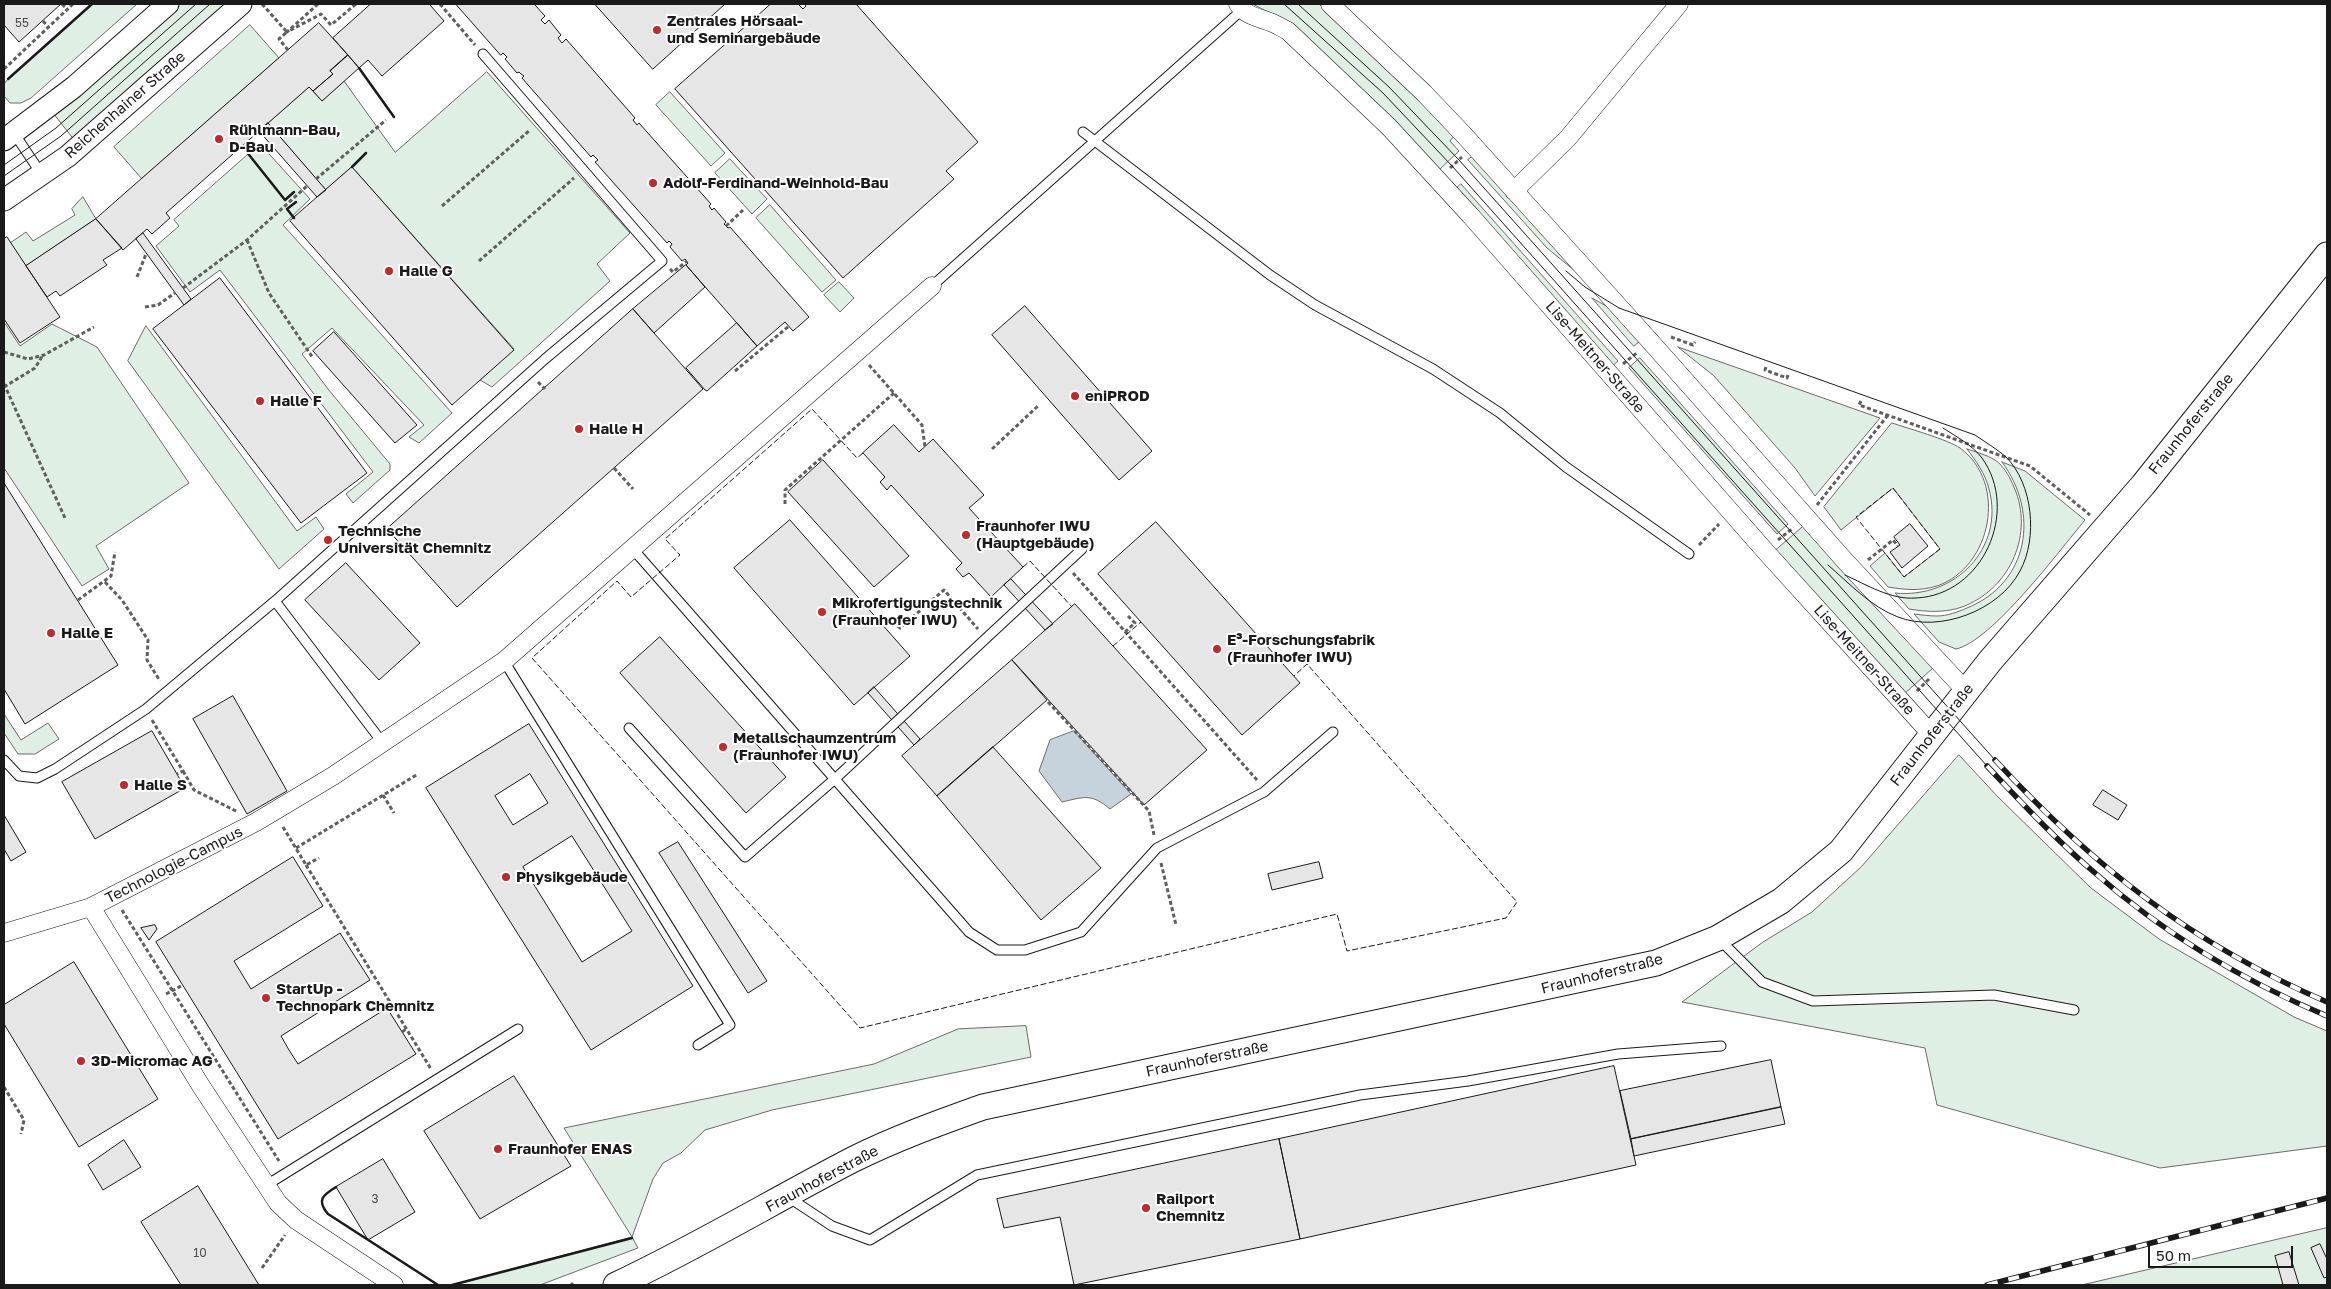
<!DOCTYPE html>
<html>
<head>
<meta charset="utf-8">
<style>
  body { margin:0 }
  #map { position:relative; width:2331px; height:1289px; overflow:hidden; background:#fff; font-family:"Golos Text",sans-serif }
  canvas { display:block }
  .frame { position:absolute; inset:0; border:5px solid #1a1a1a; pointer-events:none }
  .scale { position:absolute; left:2148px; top:1246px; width:145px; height:22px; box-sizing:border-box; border:2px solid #1a1a1a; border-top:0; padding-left:6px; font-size:15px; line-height:18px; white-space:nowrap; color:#1a1a1a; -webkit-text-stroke:4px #fff; paint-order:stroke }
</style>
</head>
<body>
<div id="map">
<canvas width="2331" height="1289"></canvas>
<div class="frame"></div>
<div class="scale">50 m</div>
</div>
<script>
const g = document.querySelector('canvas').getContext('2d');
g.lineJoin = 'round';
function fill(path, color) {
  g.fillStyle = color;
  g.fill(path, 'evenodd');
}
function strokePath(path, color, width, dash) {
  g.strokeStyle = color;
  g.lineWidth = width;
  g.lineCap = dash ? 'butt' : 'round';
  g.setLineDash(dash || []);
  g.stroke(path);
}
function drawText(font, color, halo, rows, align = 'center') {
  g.font = font + ' "Golos Text",sans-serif';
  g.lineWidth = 4;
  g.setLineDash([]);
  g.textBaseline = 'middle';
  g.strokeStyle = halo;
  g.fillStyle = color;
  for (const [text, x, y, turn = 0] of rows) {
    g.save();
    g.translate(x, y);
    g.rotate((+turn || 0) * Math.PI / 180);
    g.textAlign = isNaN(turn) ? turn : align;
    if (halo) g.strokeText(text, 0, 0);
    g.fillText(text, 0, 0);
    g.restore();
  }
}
const green = new Path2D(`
  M92,4h45l-106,94 -10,5h-11l-6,-7v-12l4,-5z
  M179,4h52l-156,137 -22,-28z
  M1253,4h66l136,131 -5,6 9,10 -20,19 -158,-151z
  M250,25l29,33 -137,121 -28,-32z
  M487,72l143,161 -33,31 13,17 -118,106 -12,-7 34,-31 -162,-182 -26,23 -58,-67 41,-36 13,14 22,-20 51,71z
  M670,92l55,61 -14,13 -55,-61z
  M260,144l50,55 -27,26 169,188 -33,30 -10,-6 15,-12 -92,-97 -30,26 26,35 62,75v6l-37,33 -7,-9 27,-22 -153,-202 -30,22 -34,-46 23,-20 -5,-6z
  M1473,156l102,115 -28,-23 -79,-88z
  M730,159l37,40 -15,15 -37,-41z
  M1461,184l157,177 -7,6 -155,-178z
  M83,197l13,22 -70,47 -16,-23 16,-11 7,9 42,-26 -3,-6z
  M770,205l66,75 -14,12 -66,-74z
  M839,282l15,16 -14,14 -16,-17z
  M1592,298l16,9 32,34 -6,5z
  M4,322l16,24 32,-22 45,23 92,136 -93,63 13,23 -27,17 -78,-118z
  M146,326l151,205 19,-14 8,12 -45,40 -151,-208z
  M1678,347l202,71 -65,78 -20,-28 -81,-92z
  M1640,358l148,166 -11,10 -148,-166z
  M1892,423c15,5 57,17 68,25 48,35 32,119 -23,138 -17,5 -31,4 -49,1l-18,-21 15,-13 19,24 36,-28 -47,-61 -52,42 -17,-23z
  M1967,449c9,3 20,6 28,11 10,6 17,22 21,32 17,46 -8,98 -54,115 -17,6 -35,5 -53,2l-14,-16c60,6 110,-45 94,-104 -4,-16 -13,-28 -22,-40z
  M2002,462l23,9 60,49c-26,31 -93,121 -129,129l-17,-7 -25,-28c8,1 16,2 23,2 10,0 21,-4 30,-8 62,-25 73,-95 35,-146z
  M1805,525l76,87 5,3 47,53 -29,26 -129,-143z
  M4,714l17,26 27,-17 11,16 -24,15h-17l-14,-21z
  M1959,755l39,42 93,91 68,51 135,78 33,14v115l-167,22 -223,-63 -12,-57 -243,-46 81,-60 49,-30 49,-45z
  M1026,1026l5,31 -259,53 -67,20 -24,23 -18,10 -10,16 -21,58 6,11 -98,37h-88l180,-48 -68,-109 310,-64 84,-35z
  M2327,1228v57h-245z`);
fill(green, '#e0efe3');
strokePath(green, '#6a6a6a', 1);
const water = new Path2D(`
  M1074,731l57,63 -21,15c-19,-16 -26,-12 -48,-7l-23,-31 11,-31z`);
fill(water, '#c6d2dc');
strokePath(water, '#6a6a6a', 1);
const building = new Path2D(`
  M4,4h57l-42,38 -15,-17z
  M371,4h61l-2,1 14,16 -62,55 -14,-16 -9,8 -26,-30z
  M456,4h78l11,12 -4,4 4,4 4,-4 12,15 -3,3 4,5 4,-4 69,79 -2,2 4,5 2,-2 72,81 -2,2 3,4 2,-2 12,14 -2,2 4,4 2,-1 79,90 -16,14 -8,-9 -28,24 -71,-81 2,-2 -3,-4 -3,2 -12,-14 2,-3 -3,-3 -2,2 -72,-81 3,-2 -5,-5 -2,2 -69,-79 2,-2 -3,-2 -2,-2 -2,1 -12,-14 2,-2 -4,-4 -2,2z
  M595,4h130l-72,65z
  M771,4h27l5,5 3,-3 -1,-2h51l122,138 -32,29 8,8 -111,99 -168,-189z
  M319,23l29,32 -18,16 3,3 -20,17 -4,-4 -143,126 4,5 -18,16 -5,-5 -24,21 -27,-31z
  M348,55l11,13 -37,33 -9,-10 20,-17 -3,-3z
  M268,123l58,67 -9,7 -58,-66z
  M352,167l162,183 -62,55 -162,-184z
  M96,219l26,29 -19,12 4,5 -47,31 -4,-5 -9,6 -21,-31z
  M143,233l48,66 -7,6 -48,-66z
  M7,237l53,80 -40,26 -16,-24v-80z
  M686,265l19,22 -51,46 -21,-24z
  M220,278l147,195 -66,50 -148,-194z
  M1025,306l127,145 -33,29 -127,-145z
  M633,309l70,80 -246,218 -70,-78z
  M737,323l20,23 -50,45 -2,-1 -19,-22z
  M334,332l83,93 -22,18 -82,-92z
  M894,425l25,27 14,-13 51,56 -15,13 54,59 -32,30 -22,-24 -6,4 -7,-8 6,-6 -71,-78 -4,5 -7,-8 5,-5 -22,-24z
  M823,460l86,96 -35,31 -86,-95z
  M4,483l114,182 -93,59 -21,-35z
  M790,520l120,136 -56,49 -120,-137z
  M1156,522l144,161 -58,52 -144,-161z
  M1910,524l18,22 -26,22 -12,-16 10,-7 -6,-8z
  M346,563l74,80 -41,37 -74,-80z
  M1011,579l42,45 -8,6 -41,-45z
  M1075,604l132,146 -63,55 -132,-145z
  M660,637l126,140 -40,36 -126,-140z
  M1012,660l35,40 -110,96 -35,-40z
  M874,687l46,52 -6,6 -46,-52z
  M233,696l54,95 -40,23 -54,-95z
  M529,724l164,262 -102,64 -165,-262zM530,774l18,29 -35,22 -18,-29zM572,836l60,95 -50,31 -59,-95z
  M152,731l33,57 -90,51 -33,-57z
  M993,747l108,121 -60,52 -104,-124z
  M2103,790l24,15 -9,15 -25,-15z
  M4,815l22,37 -15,9 -7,-12z
  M678,842l89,139 -19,12 -89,-140z
  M293,857l30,49 -89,55 17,28 89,-56 30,47 -89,56 8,14 9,14 89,-56 29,46 -138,85 -122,-197z
  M1319,862l4,16 -51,12 -4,-16z
  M155,925l2,4 -8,11 -8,-12z
  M74,962l84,137 -79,48 -75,-123v-19z
  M1771,1060l10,47 -150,32 -11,-48z
  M1614,1066l22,99 -336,74 -21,-100z
  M514,1076l57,90 -91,53 -56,-88z
  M1781,1107l4,17 -151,32 -3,-17z
  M1279,1139l21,100 -226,46 -14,-68 -56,11 -7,-29z
  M124,1140l17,27 -38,23 -15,-25z
  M383,1159l32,53 -47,28 -32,-53z
  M198,1186l61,99h-78l-40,-63z
  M2320,1244l7,15v18l-3,1 -13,-30z
  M2289,1252l10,33h-16l-8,-29z`);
fill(building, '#e6e6e6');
strokePath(building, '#1a1a1a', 1);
const service = new Path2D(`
  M1083,132l187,143 45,30 118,64 67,44 66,54 123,87
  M14,133l28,42
  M932,286l310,-276
  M632,548l337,384 28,18h28l56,-18 76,-84 107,-56 69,-60
  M275,601l107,141
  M504,661l226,364 -32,20
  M629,728l116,129 91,-79 246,-229
  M4,760l15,16 18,2 18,-9 91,-60 129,-108 270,-242 117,-98 -179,-207
  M1720,940l42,42 51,19 181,-6 80,15
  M265,1186l253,-157
  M788,1197l44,29 38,14 107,-65 383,-80 108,-14 150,-27 103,-8`);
const minor = new Path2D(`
  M1238,4c8,12 19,13 32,18 6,2 12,6 18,9l101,96 81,88 296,337 166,183
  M1330,4l94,89 40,42 186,206 196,221 120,129
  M1514,191l54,-53 111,-134
  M91,907l110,179 77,117 18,17 98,65
  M4,933l87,-26 165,-85 77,-46 171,-115 428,-375`);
const tertiary = new Path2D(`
  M4,140l70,-53 94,-83
  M4,200l64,-44 173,-152`);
const secondary = new Path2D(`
  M616,1285c81,-38 157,-84 236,-125 42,-21 86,-37 131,-53l673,-144 62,-25 63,-37 60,-50 149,-190 153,-176 184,-230`);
strokePath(service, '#1a1a1a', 11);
strokePath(minor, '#1a1a1a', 19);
strokePath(tertiary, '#1a1a1a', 23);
strokePath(secondary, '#1a1a1a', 27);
strokePath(new Path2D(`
  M62,4l5,5
  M262,4l25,28 -8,7 9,11
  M318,4l-31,28 34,-18 10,11 25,-21
  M440,4l35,41
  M43,21l5,6
  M4,69l69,-65
  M1450,168l12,-11
  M316,179l70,-59
  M442,206l88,-76
  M726,226l17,-16
  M247,240l22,53 44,65
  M479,261l95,-83
  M670,269l3,3 14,-11
  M137,277l9,-23
  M183,288l64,-48 60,-54
  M145,307l13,-2 17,-12
  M1671,337l22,8 2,-3
  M4,352l24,7 16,-4 50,-28
  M1623,364l15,-12
  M869,365l53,60 3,22
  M1766,367l-1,3 22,8 1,-3
  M735,371l54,-45
  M538,382l7,7
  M4,384l61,134
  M4,387l31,-19 8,-13
  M1861,401l-2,4 171,61 60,49
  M992,449l47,-44
  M614,468l19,21
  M785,504v-14l109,-97
  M1817,505l71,-90
  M1778,540l15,-12
  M1699,545l20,-21
  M1868,560l25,-20 5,6
  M1073,573l184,207
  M105,582l17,18 26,40 -1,20 13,21
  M78,600l33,-24 4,-24
  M893,621l7,7 44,-38 34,39
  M1125,632l10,-9 -7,-7
  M1917,691l13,-13
  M1048,702l101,109 5,24
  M152,720l31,51 -6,3
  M183,771l11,19 44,22
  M383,795l11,18
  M283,827l23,38 13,-7
  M296,848l122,-74
  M1161,863l15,62
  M306,865l125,204
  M122,910l157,251
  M166,994l17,-9
  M402,1032l4,-3
  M4,1087l20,33 -3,14
  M262,1268l23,-33
  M571,1283l2,2`), '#5f5f5f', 3, [4, 2.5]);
strokePath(service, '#fff', 9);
strokePath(minor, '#fff', 18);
strokePath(tertiary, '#fff', 21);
strokePath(secondary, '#fff', 25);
strokePath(new Path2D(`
  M1284,4l99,89 69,73 535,600
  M1298,4l91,83 70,73 536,600
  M4,165l52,-37 140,-124
  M4,176l57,-40 149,-132
  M1566,271l19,16 34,21 356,127c10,7 22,14 31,22 27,27 32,81 14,114 -21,40 -81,62 -122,46 -27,-10 -49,-34 -70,-52
  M1845,575c22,10 46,25 71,23 67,-3 104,-87 66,-140 -10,-13 -25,-21 -39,-30`), '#1a1a1a', 1);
const rail = new Path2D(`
  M1995,760c99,107 197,184 332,242
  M1987,766c35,37 69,74 108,107 68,60 149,108 232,143
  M1987,1285l340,-87`);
strokePath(rail, '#1a1a1a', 5.5);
strokePath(rail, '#fff', 4, [11]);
strokePath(new Path2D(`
  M863,453l-6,5 -45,-49 -147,130 15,16 -49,42 -14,-16 -85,77 328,370 477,-114 10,37 159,-33 11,-16 -210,-238 -13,12
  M1893,488l47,61 -36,28 -48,-60z
  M1023,567l7,-6 42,46
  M1113,646l28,-24`), '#1a1a1a', 1, [6, 2.5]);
strokePath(new Path2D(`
  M359,68l35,49
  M8,79l84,-75
  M242,146l43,54 9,-8
  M352,167l14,-14
  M294,218l-7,-9 9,-7
  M336,1187c-13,8 -20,13 -8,27l110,71
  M452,1285l180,-47`), '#1a1a1a', 2.5);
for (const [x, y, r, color] of [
  [657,30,5,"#c62828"],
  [219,139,5,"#c62828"],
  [653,183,5,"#c62828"],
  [389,271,5,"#c62828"],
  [1075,396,5,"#c62828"],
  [260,401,5,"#c62828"],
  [579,429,5,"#c62828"],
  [966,535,5,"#c62828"],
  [328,540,5,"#c62828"],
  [822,612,5,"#c62828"],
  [51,633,5,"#c62828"],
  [1217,649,5,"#c62828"],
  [723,747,5,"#c62828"],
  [124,785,5,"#c62828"],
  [506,877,5,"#c62828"],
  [266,998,5,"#c62828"],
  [81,1061,5,"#c62828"],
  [498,1149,5,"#c62828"],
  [1146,1208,5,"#c62828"]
]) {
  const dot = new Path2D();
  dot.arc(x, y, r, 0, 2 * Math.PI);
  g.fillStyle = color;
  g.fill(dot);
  strokePath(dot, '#fff', 2);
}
drawText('12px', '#4d4d4d', null, [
  ["55",22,23],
  ["3",375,1199],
  ["10",200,1253]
]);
drawText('bold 15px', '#1a1a1a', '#fff', [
  ["Zentrales Hörsaal-",667,21],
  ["und Seminargebäude",667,38],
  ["Rühlmann-Bau,",229,130],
  ["D-Bau",229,147],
  ["Adolf-Ferdinand-Weinhold-Bau",663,183],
  ["Halle G",399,271],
  ["eniPROD",1085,396],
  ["Halle F",270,401],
  ["Halle H",589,429],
  ["Fraunhofer IWU",976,526],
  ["(Hauptgebäude)",976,543],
  ["Technische",338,531],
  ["Universität Chemnitz",338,548],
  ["Mikrofertigungstechnik",832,603],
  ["(Fraunhofer IWU)",832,620],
  ["Halle E",61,633],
  ["E³-Forschungsfabrik",1227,640],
  ["(Fraunhofer IWU)",1227,657],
  ["Metallschaumzentrum",733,738],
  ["(Fraunhofer IWU)",733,755],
  ["Halle S",134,785],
  ["Physikgebäude",516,877],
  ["StartUp -",276,989],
  ["Technopark Chemnitz",276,1006],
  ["3D-Micromac AG",91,1061],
  ["Fraunhofer ENAS",508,1149],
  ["Railport",1156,1199],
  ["Chemnitz",1156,1216]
], 'left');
drawText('15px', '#1a1a1a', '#fff', [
  ["Reichenhainer Straße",125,105,-41],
  ["Lise-Meitner-Straße",1595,357,49],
  ["Fraunhoferstraße",2191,424,-51],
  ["Lise-Meitner-Straße",1864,660,48],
  ["Fraunhoferstraße",1932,735,-52],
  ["Technologie-Campus",174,865,-27],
  ["Fraunhoferstraße",1602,974,-14],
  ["Fraunhoferstraße",1207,1059,-12],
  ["Fraunhoferstraße",822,1179,-28]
]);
</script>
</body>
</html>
